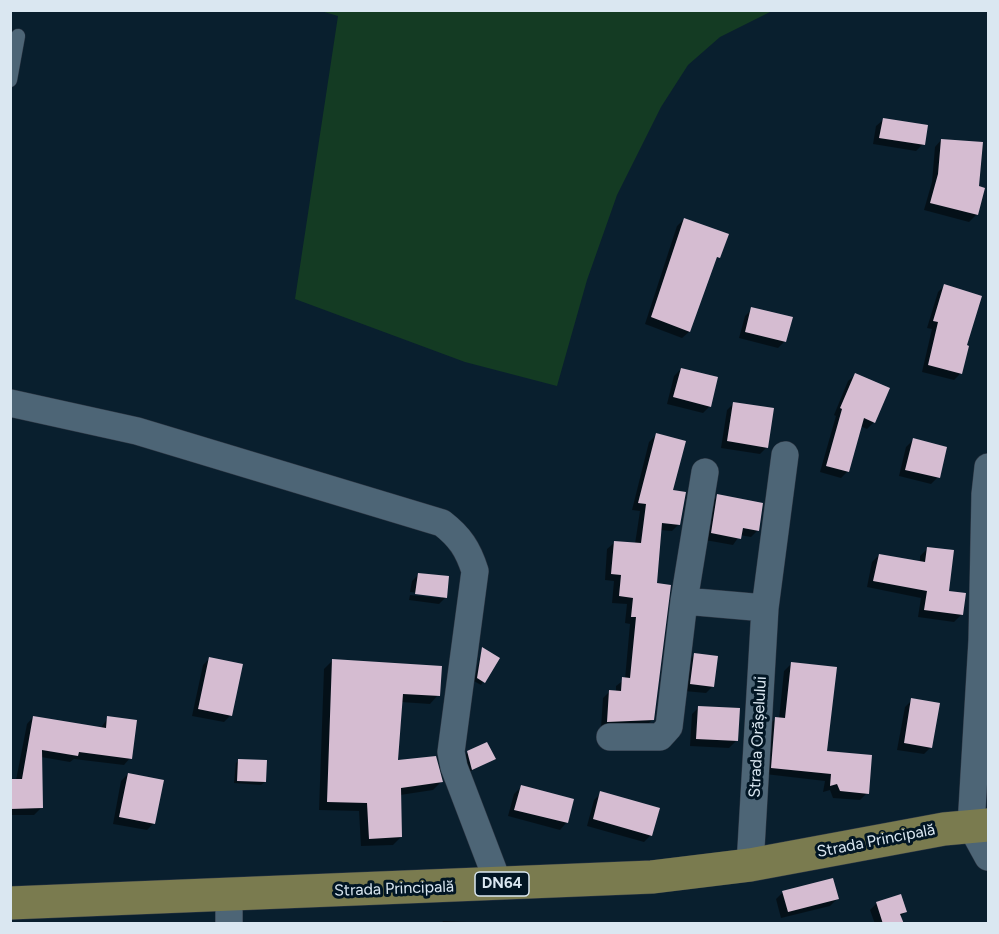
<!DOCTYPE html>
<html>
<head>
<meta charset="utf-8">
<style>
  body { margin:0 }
  #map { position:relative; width:999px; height:934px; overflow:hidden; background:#091f2e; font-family:Figtree,sans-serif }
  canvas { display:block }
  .frame { position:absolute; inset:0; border:12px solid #dae7f1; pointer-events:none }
</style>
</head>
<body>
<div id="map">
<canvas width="999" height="934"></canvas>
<div class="frame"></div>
</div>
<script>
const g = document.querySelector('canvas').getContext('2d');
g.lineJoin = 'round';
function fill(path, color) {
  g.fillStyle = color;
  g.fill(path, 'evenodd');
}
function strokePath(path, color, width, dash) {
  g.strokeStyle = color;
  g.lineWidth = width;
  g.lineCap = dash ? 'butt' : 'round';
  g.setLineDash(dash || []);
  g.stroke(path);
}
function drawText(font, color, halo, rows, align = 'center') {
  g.font = font + ' Figtree,sans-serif';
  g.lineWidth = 6;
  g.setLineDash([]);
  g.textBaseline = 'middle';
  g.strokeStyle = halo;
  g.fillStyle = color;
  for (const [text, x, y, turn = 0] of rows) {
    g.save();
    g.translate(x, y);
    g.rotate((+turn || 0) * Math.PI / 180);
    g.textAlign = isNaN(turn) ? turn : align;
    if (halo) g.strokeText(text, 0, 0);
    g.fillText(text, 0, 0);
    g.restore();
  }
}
fill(new Path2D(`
  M321,11h451l-52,26 -32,28 -27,42 -44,88 -30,85 -30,106 -92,-24 -170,-63 43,-283z`), '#143b23');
fill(new Path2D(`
  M883,120l40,24 -7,7 -43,-7 3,-18z
  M941,140l37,47 5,2 -7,26 -7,7 -45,-12 8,-28 3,-35z
  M684,219l34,38 -5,5 -24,70 -7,6 -37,-14 32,-98z
  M945,285l20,61 -4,27 -7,7 -32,-8 10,-43 -5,-1 11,-36z
  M752,309l33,32 -7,7 -39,-10 6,-22z
  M681,369l29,37 -7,7 -36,-9 7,-28z
  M855,375l19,47 -7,7 -7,-3 -12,45 -7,7 -21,-6 16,-56 -2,-1 14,-34z
  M734,403l33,44 -7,7 -39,-6 6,-38z
  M656,435l23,89 -7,7 -12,-1 -5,55 -2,134 -7,7 -45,2 2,-30 7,-7 6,1v-6l9,-7 5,-55 -5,-1 2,-19 -15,-1 2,-22 -9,-1 2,-31 7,-6 21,1 5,-33 -8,-1 17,-68z
  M913,440l25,37 -7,7 -32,-8 7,-29z
  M718,496l40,34 -7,7 -11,-2 -7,10 -28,-5 6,-37z
  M927,549l20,43 17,2 -3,21 -7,7 -36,-5 3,-19 -54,-11 5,-25 7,-7 41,8v-7z
  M419,574l27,23 -7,7 -30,-4 1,-5 32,3v-3l-32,-3 2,-11z
  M482,649l16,10 -17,26 -7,-4z
  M694,655l19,31 -7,7 -22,-2 3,-29z
  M210,658l20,58 -6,6 -32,-6 11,-51z
  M332,661l106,34 -8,9 -29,-2 -5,60 45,20 -8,8 -33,5 1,42 -8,8 -32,1 -2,-35 -40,-1 5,-141z
  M791,664l35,88 41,41 -7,7 -27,-2 -3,-8 -7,2 2,-11 -60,-7 3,-48 7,-7h4l5,-48z
  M912,700l19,47 -7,7 -27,-4 8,-43z
  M699,707l37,34 -7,7 -39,-2 2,-32z
  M33,717l67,12 8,-11 22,40 -6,7 -50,-6 -4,3 -29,-5v51l-7,7h-24v-35h6l11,-56z
  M468,752l26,7 -25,13 -4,-17z
  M239,760l26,22 -4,3 -27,-2 2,-20z
  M128,774l26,49 -7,7 -34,-6 8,-43z
  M521,787l51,13 -6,23 -6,7 -52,-14 6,-22z
  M601,793l50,42 -7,7 -57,-16 7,-26z
  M783,892l54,7 -7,7 -49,12 -5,-19z
  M877,903l28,9 -5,5 2,6 -27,1 -5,-14z
  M443,921l23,1v2h-25z`), '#0007');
fill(new Path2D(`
  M883,118l45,7 -3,20 -46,-7z
  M941,139l42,3 -4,44 6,2 -7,27 -48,-12 8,-29z
  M684,218l45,16 -9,24 -3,-1 -27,75 -39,-15z
  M944,284l38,12 -15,49 2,1 -7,28 -34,-9 10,-43 -5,-1z
  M751,307l42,10 -7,25 -41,-10z
  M681,368l37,9 -7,30 -38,-10z
  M855,373l35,15 -15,35 -11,-5 -15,54 -23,-6 16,-57 -2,-1z
  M733,402l41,6 -6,40 -41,-7z
  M656,433l30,8 -13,49 13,2 -6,33 -18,-2 -5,60 14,2 -17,135 -47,2 2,-32 12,1 1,-14 8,1 6,-61h-5l2,-19 -14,-2 2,-21 -10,-1 3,-33 27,2 5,-39 -8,-1z
  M913,438l34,9 -7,31 -35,-8z
  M717,494l46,9 -4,28 -16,-3 -2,11 -30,-6z
  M927,547l27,3 -5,41 17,2 -3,22 -39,-5 3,-19 -54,-10 6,-27 46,8z
  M418,573l31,3 -2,22 -32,-4z
  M482,647l18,11 -15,25 -8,-5z
  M694,653l24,3 -4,31 -24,-3z
  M209,657l34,7 -11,52 -34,-7z
  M332,659l110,7 -2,30 -37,-2 -5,66 38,-4 7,26 -42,6 1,49 -33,2 -2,-36 -40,-1z
  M791,662l46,5 -10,84 45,4 -3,39 -29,-3 -3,-7 -7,2 1,-12 -60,-6 4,-51 10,1z
  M911,698l29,5 -8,45 -28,-5z
  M698,706l42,2 -2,33 -42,-2z
  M33,716l73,12 1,-12 30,4 -5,39 -53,-7 -1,4 -36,-6 1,58 -33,1v-30h12z
  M487,742l9,17 -24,11 -5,-19z
  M238,759l29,1 -1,22 -29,-1z
  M128,773l36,7 -9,44 -36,-7z
  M521,785l53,14 -6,24 -54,-13z
  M600,791l60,17 -8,28 -59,-17z
  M833,878l6,21 -51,13 -6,-21z
  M901,894l6,18 -7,2 4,10h-21l-7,-22z`), '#d5bcd1');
const lane = new Path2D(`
  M10,80l8,-44`);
const street = new Path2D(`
  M10,403l127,28 305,92c18,14 26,26 33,48l-24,181 3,15 45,118
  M988,467l-3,27 -3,146 -11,186 17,31
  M684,601l81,7
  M610,737h50l9,-10 15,-126 21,-129
  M750,865l15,-257 20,-153
  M229,895v29`);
const primary = new Path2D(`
  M10,903l642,-26 98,-12 194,-36 44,-4`);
strokePath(lane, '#303946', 15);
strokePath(street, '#303946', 28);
strokePath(primary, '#303946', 34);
strokePath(lane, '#4d6576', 14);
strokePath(street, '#4d6576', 27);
strokePath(primary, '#7a7b4f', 33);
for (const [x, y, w] of [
  [502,884,54]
]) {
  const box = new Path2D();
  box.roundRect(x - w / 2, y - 12, w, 24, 4.5);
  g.fillStyle = '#021624';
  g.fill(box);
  strokePath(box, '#dae7f1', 1.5);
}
drawText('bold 15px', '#dae7f1', null, [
  ["DN64",502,884]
]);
drawText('16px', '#dae7f1', '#021624', [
  ["Strada Orășelului",758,737,-87],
  ["Strada Principală",876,841,-11],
  ["Strada Principală",394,889,-2]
]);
</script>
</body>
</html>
